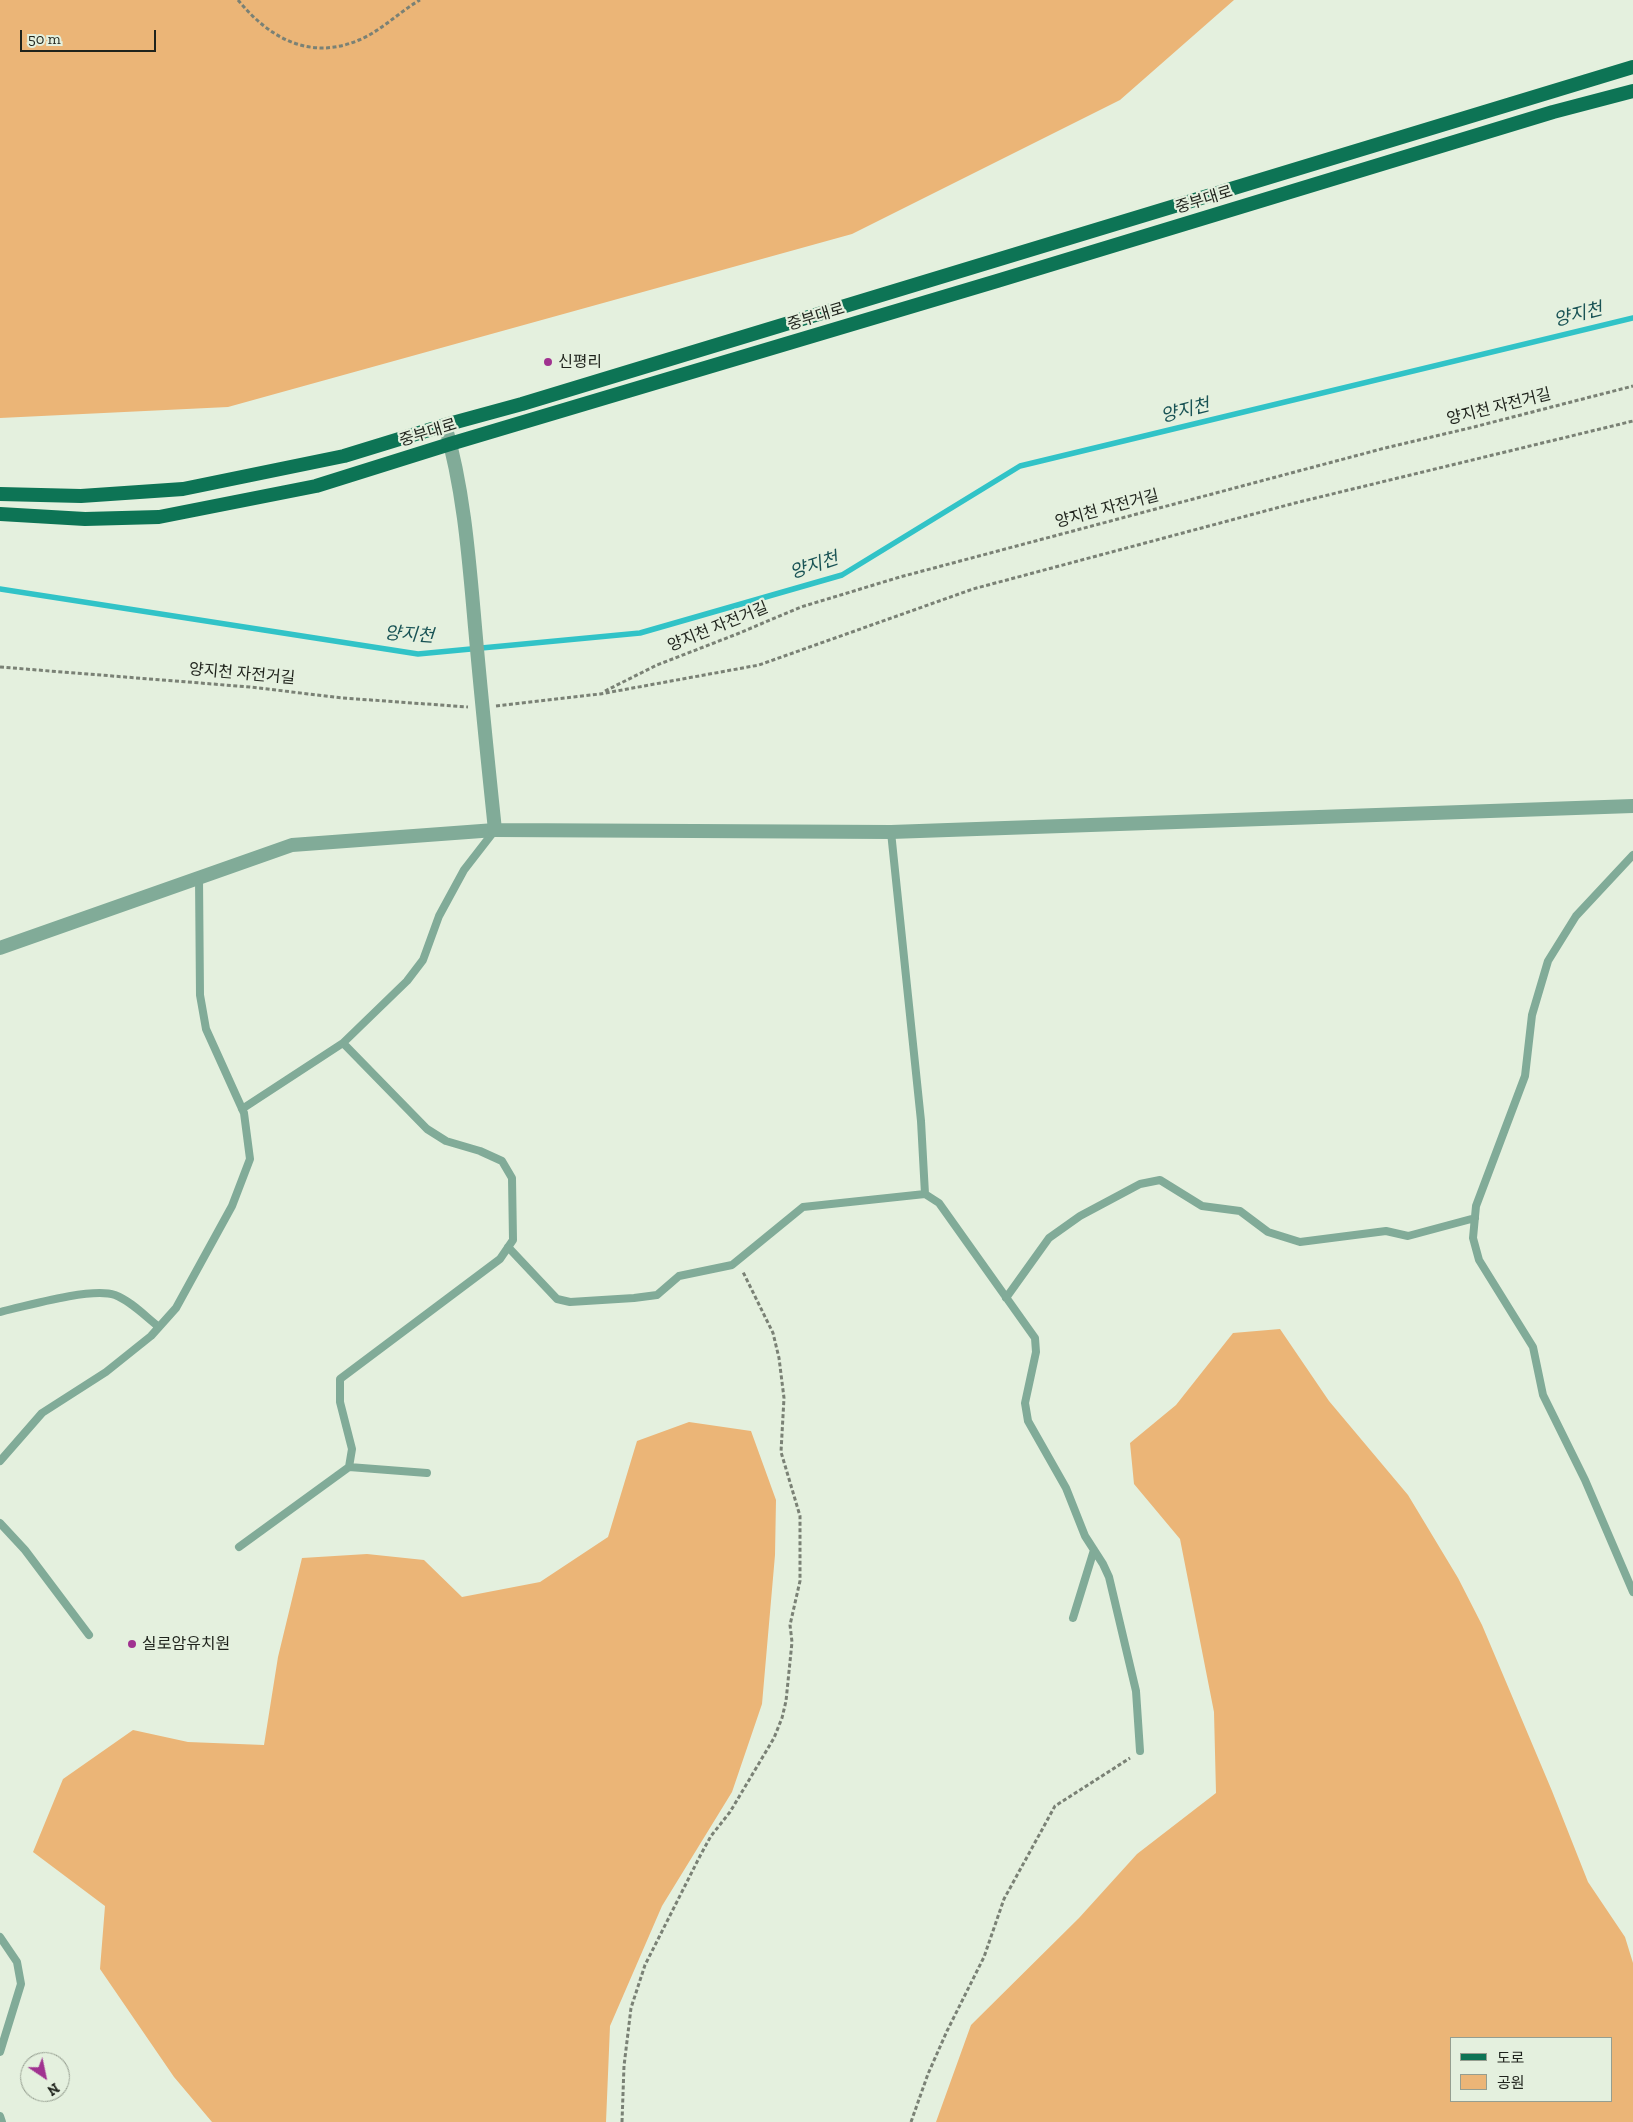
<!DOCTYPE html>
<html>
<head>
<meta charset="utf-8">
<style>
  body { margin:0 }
  #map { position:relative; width:1633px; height:2122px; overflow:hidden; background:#e4f0de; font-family:"Zilla Slab","Noto Sans KR",serif }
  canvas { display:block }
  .legend { position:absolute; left:1450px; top:2037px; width:162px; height:65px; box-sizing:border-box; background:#e4f0de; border:1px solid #959e90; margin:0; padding:6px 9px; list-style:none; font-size:15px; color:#1f231c }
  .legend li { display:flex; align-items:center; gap:10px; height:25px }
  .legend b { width:25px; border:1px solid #959e90 }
  .north { position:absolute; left:20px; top:2052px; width:50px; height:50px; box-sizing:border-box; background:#e4f0de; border:1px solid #959e90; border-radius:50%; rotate:146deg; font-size:14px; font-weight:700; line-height:20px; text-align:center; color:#1f231c }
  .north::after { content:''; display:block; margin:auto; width:18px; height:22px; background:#a03290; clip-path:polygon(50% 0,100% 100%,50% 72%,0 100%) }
  .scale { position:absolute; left:20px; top:30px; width:136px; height:22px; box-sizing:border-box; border:2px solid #1f231c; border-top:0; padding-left:6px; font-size:15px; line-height:18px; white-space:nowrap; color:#1f231c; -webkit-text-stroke:4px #e4f0de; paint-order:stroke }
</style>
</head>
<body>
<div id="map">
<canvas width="1633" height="2122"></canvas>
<ul class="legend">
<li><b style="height:6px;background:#0d7455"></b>도로</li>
<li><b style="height:14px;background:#ebb577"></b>공원</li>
</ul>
<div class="north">N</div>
<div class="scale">50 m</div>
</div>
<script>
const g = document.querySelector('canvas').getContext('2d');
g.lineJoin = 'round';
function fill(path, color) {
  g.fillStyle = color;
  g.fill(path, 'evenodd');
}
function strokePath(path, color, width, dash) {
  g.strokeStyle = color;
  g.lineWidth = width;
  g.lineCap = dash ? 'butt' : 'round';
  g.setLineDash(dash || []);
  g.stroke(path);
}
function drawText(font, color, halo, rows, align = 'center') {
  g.font = font + ' "Zilla Slab","Noto Sans KR",serif';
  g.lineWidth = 4.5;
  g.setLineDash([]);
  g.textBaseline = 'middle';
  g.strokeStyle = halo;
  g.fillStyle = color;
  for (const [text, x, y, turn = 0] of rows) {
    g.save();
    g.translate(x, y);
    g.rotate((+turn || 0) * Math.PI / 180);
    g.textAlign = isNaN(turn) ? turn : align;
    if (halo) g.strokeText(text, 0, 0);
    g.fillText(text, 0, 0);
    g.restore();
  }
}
fill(new Path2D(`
  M0,0h1234l-114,100 -268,134 -624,173 -228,11z
  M1280,1329l49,72 79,94 50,83 24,47 70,166 36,91 37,55 8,26v159h-697l35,-97 108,-107 58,-64 79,-61 -2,-81 -34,-173 -46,-55 -4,-41 46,-38 57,-72zM1612,2038v63h-160v-63z
  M689,1422l62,9 25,69 -1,55 -13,149 -30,88 -70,114 -52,120 -4,96h-394l-38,-45 -74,-108 5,-63 -72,-54 30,-73 70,-49 55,12 76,3 14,-88 24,-99 65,-4 57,6 38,37 78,-15 68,-45 29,-96z`), '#ebb577');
strokePath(new Path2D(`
  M0,589l418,65 222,-21 202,-58 178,-109 613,-148`), '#31c3c7', 5.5);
strokePath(new Path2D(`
  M238,0c31,38 72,61 121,40 22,-9 40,-28 61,-40
  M0,667l250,20 93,11 125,9
  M605,691l52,-26 80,-31 64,-27 99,-30 485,-129 89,-21 159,-41
  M496,706l104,-12 159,-29 214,-76 322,-86 338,-82
  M622,2122l2,-56 7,-58 14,-43 55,-109 11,-20 19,-24 44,-74 8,-20 4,-17 6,-59 -2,-17 10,-44v-65l-19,-64 3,-54 -5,-40 -6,-25 -30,-61
  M911,2122l17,-48 19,-43 37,-74 20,-58 51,-93 75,-48`), '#7a8175', 3, [4, 2.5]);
strokePath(new Path2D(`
  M891,832l30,289 4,73
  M1633,855l-57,61 -28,45 -16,54 -7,61 -49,130 -3,32 6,22 54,87 10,48 42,85 48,112
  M242,1109l101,-66 64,-62 16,-21 16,-44 25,-46 31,-40
  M508,1247l49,52 13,3 64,-4 23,-3 22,-19 53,-11 71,-58 122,-13 14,9 96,135 1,14 -11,51 3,18 38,67 19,48 18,28 6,13 27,114 4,60
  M1006,1298l43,-60 31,-22 60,-32 20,-4 42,26 38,5 28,21 32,10 86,-11 22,5 67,-18
  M0,1312c26,-6 91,-25 115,-17 16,6 31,22 44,32
  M0,1461l42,-48 64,-41 45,-36 25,-28 56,-102 18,-47 -6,-46 -38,-84 -6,-34 -1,-117
  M349,1467l78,6
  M0,1523l25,27 64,85
  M239,1547l110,-80 3,-18 -12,-47v-23l160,-120 13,-19 -1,-62 -10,-17 -22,-10 -34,-10 -19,-12 -84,-86
  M1073,1618l21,-68
  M0,1937l17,25 4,22 -21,68
  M0,2116l2,6`), '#81ab98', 8);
strokePath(new Path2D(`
  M0,948l292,-103 203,-15`), '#81ab98', 14);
strokePath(new Path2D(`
  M445,425c19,65 24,134 30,202 6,68 13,136 20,203l396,2 742,-26`), '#81ab98', 14);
strokePath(new Path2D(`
  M0,494l81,2 102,-7 161,-33 101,-31 77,-21 1111,-337
  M0,514l85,5 74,-2 157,-31 134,-42 547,-163 556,-169 80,-21`), '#0d7455', 14);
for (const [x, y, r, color] of [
  [548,362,5,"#a03290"],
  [132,1644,5,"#a03290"]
]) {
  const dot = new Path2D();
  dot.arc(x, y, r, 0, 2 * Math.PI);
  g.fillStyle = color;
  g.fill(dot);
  strokePath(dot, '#e4f0de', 2);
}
drawText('16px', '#1f231c', '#e4f0de', [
  ["중부대로",1204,200,-17],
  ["중부대로",816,317,-17],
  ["양지천 자전거길",1499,407,-14],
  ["중부대로",428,433,-17],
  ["양지천 자전거길",1107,509,-15],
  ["양지천 자전거길",718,627,-22],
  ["양지천 자전거길",242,674,5]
]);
drawText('16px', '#1f231c', '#e4f0de', [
  ["신평리",558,362],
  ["실로암유치원",142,1644]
], 'left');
drawText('italic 18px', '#195355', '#e4f0de', [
  ["양지천",1578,315,-14],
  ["양지천",1185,411,-14],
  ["양지천",814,566,-18],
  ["양지천",409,635,4]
]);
</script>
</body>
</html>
